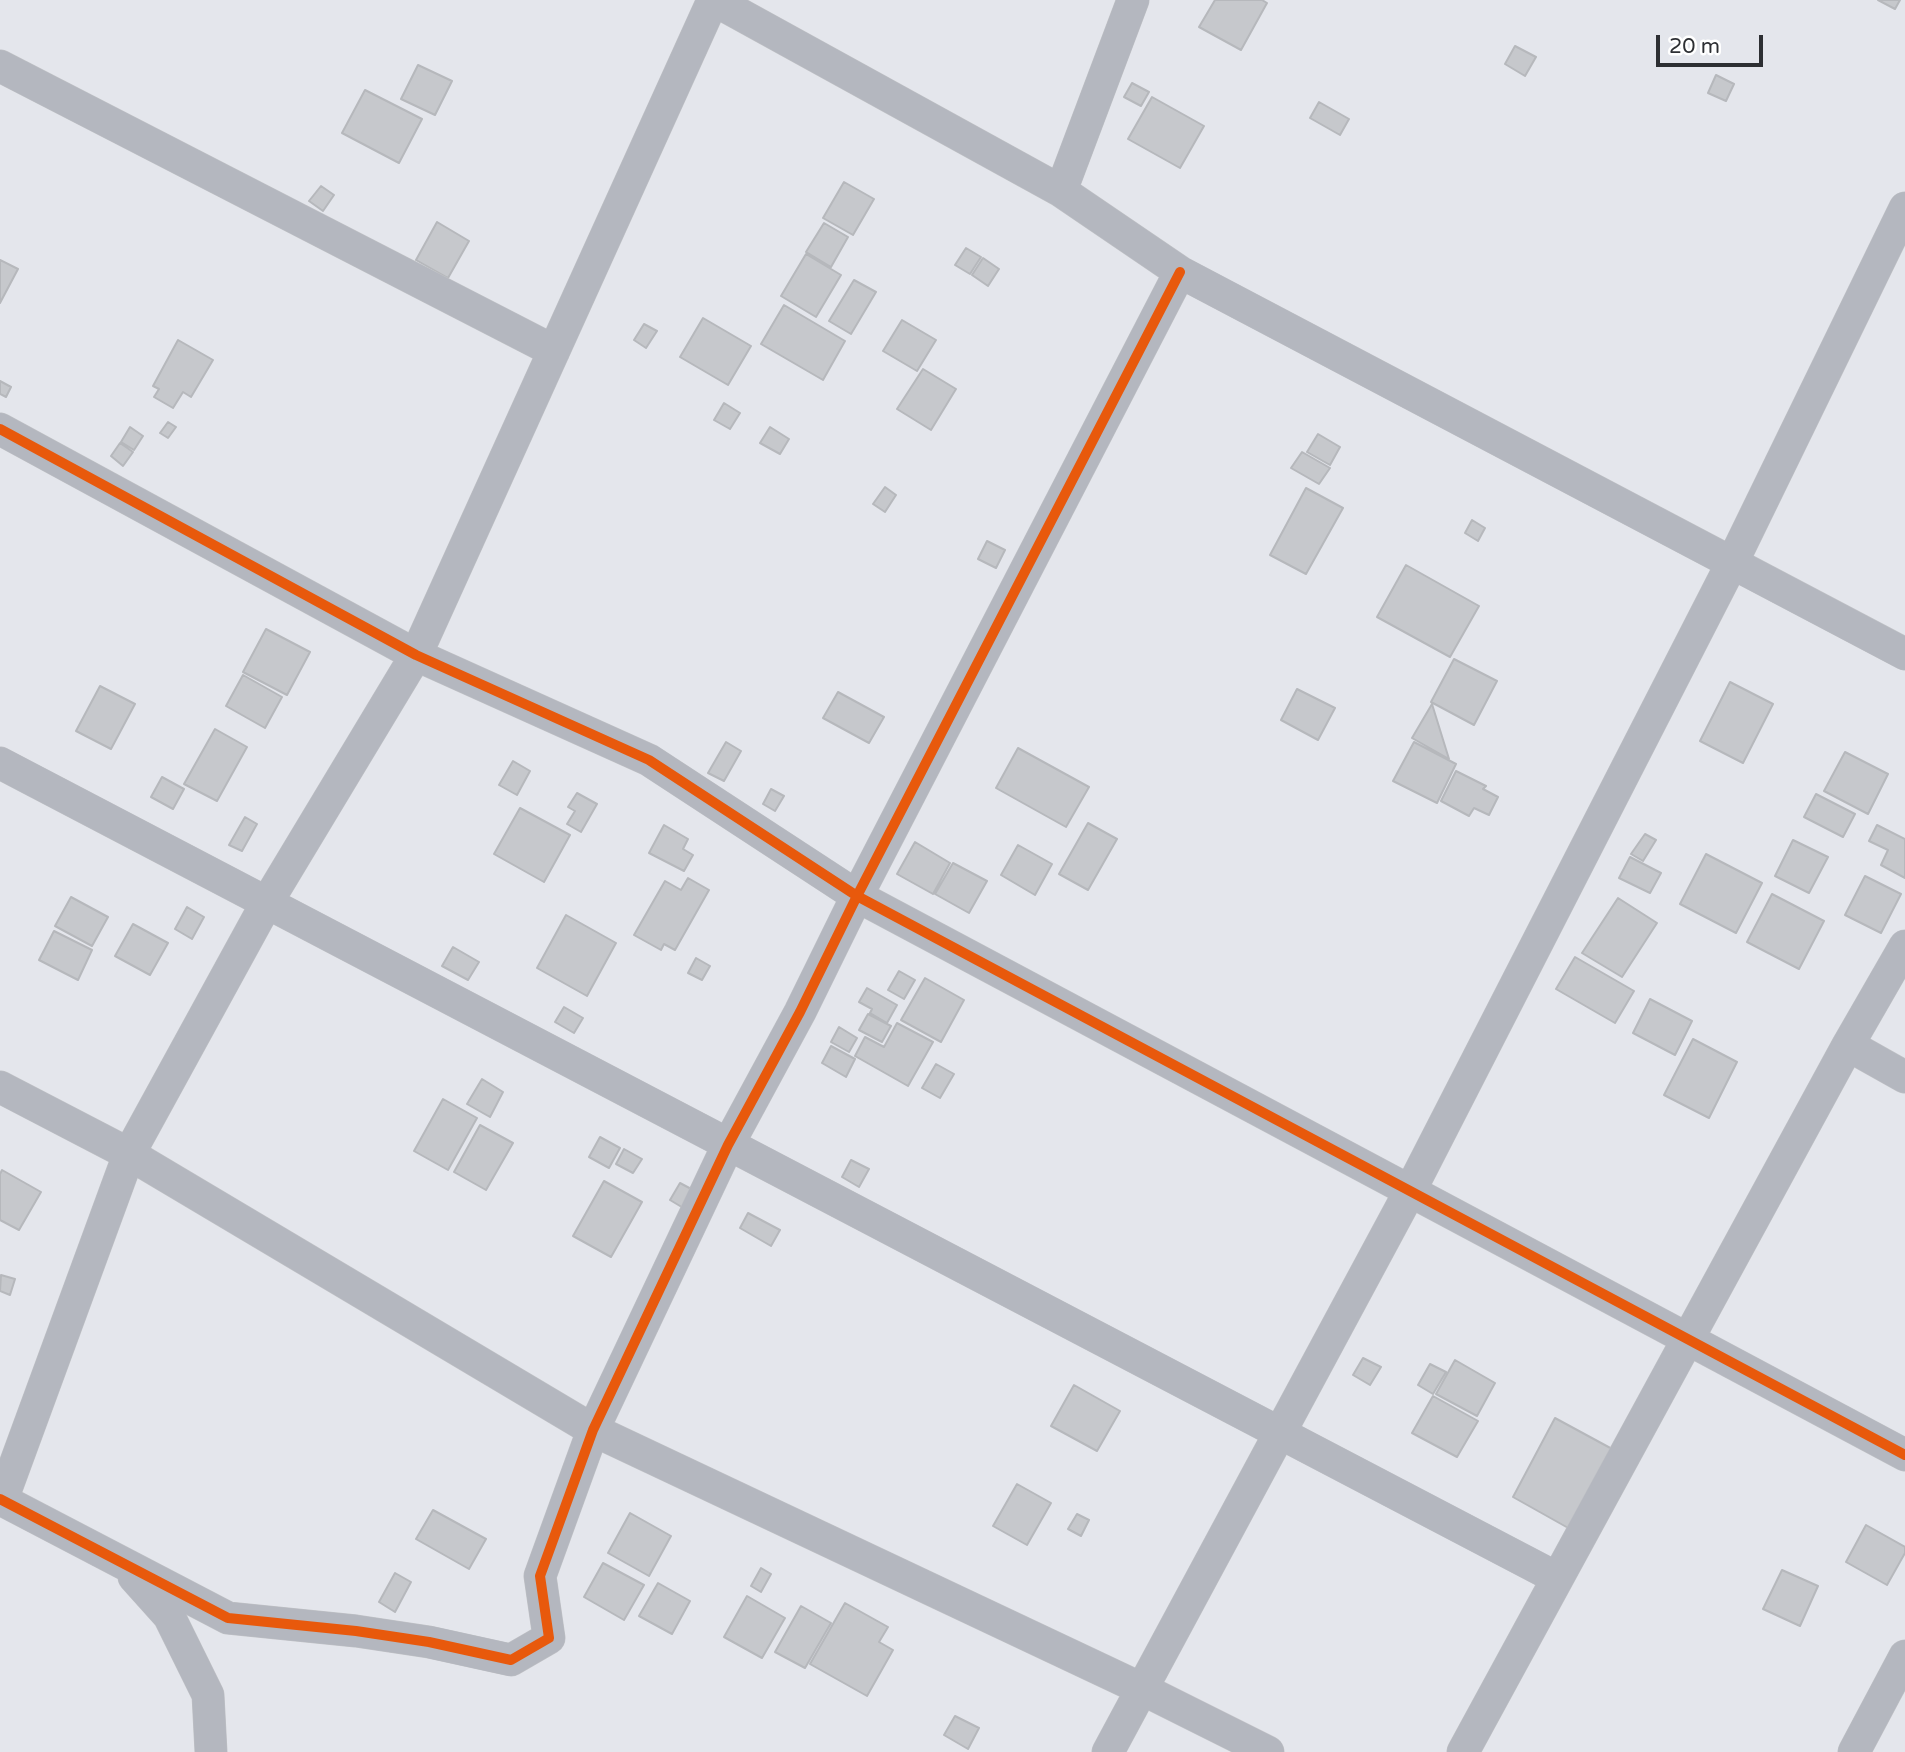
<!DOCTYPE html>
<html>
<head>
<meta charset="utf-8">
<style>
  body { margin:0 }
  #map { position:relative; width:1905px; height:1752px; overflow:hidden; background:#e4e6ec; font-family:"Varela Round",sans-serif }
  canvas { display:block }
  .scale { position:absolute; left:1656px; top:35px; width:107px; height:32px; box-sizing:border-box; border:4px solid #2d2f33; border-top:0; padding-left:9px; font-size:21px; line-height:24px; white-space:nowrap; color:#2d2f33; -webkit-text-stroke:5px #fff; paint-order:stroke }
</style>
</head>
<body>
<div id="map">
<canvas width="1905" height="1752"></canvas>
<div class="scale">20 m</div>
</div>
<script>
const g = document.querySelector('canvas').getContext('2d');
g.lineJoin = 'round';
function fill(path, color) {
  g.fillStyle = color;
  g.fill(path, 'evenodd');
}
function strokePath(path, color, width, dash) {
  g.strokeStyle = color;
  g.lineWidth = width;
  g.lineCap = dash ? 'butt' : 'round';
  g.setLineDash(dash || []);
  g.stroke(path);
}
const building = new Path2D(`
  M1215,0h47l5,3 -26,47 -42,-23z
  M1878,0h22l-5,9z
  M1515,46l21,11 -11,19 -20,-12z
  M418,65l34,16 -17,34 -34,-16z
  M1716,75l18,9 -8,17 -18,-8z
  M1132,83l17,9 -8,14 -17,-9z
  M365,90l57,29 -23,44 -57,-30z
  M1152,97l52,29 -24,42 -52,-29z
  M1319,102l30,17 -9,16 -30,-17z
  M844,182l30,17 -21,36 -30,-17z
  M321,186l13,9 -11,16 -14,-10z
  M437,222l32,19 -21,37 -32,-18z
  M824,223l24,14 -17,30 -25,-15z
  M966,248l15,9 -11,17 -15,-9z
  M806,254l35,21 -25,42 -35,-21z
  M983,258l16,11 -11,17 -16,-11z
  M0,260l18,9 -18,34z
  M854,280l22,12 -25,42 -22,-13z
  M784,305l61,36 -22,39 -62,-36z
  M703,318l48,28 -23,39 -48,-28z
  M902,320l34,20 -19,31 -34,-20z
  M644,324l13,7 -11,17 -12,-8z
  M178,340l35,20 -22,37 -8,-5 -10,16 -19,-11 5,-8 -6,-3z
  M923,369l33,20 -25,41 -34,-21z
  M0,381l11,6 -5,10 -6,-3z
  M724,403l16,10 -10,16 -16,-9z
  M168,422l8,5 -8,11 -8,-5z
  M130,427l13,9 -9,14 -13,-8z
  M770,427l19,12 -9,15 -20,-11z
  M1318,434l22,13 -10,18 -23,-13z
  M120,443l13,9 -10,14 -12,-10z
  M1302,452l28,16 -11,16 -28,-16z
  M885,487l11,8 -11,17 -12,-8z
  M1306,488l37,20 -37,66 -36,-19z
  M1472,520l13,8 -7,13 -13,-8z
  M987,541l18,9 -9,18 -18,-9z
  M1406,565l73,41 -29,51 -73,-40z
  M266,629l44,23 -23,43 -44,-23z
  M1454,659l43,22 -23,44 -43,-23z
  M243,675l39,22 -17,31 -39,-22z
  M1730,682l43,22 -30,59 -43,-22z
  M100,686l35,18 -24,45 -35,-18z
  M1297,689l38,19 -17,32 -37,-20z
  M838,692l46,25 -15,26 -46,-25z
  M1432,704l17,55 -37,-21z
  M215,729l32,18 -30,54 -33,-17z
  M726,742l15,9 -17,30 -16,-8z
  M1414,742l42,22 -19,39 -44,-22z
  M1018,748l71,39 -23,40 -70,-39z
  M1845,752l43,22 -20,40 -44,-23z
  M513,761l17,10 -13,24 -18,-10z
  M1456,771l30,15 -3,3 15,8 -9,18 -15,-7 -5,8 -28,-15z
  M162,777l22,12 -11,20 -22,-12z
  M771,789l13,7 -9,15 -12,-7z
  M577,793l20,11 -16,28 -14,-8 8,-13 -7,-4z
  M1816,794l39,20 -12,23 -39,-20z
  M520,808l50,27 -26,47 -50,-28z
  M245,817l12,7 -15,27 -13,-6z
  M1088,823l29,16 -29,51 -29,-16z
  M664,825l24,14 -5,10 10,6 -9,16 -35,-18z
  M1877,825l28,14v39l-24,-13 7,-15 -19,-9z
  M1645,834l11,6 -13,21 -12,-7z
  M1793,840l35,17 -19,36 -34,-17z
  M915,842l35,21 -17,31 -36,-20z
  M1018,845l34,19 -17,31 -34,-20z
  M1706,854l56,29 -26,50 -56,-29z
  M1630,857l31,16 -11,20 -31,-15z
  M953,863l34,18 -18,32 -34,-19z
  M1865,876l36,18 -20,39 -36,-18z
  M688,878l21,12 -34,60 -11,-6 -3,6 -27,-15 31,-54 16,9z
  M1772,894l52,27 -25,48 -52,-27z
  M71,897l37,20 -16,29 -37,-20z
  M1618,898l39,25 -35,54 -40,-24z
  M187,907l17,10 -12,22 -17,-10z
  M566,915l50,28 -29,53 -50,-28z
  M133,924l35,19 -18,32 -35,-19z
  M54,931l38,19 -14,30 -39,-20z
  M453,947l26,15 -11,18 -26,-14z
  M1575,957l59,34 -19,32 -59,-34z
  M696,958l14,8 -8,14 -14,-7z
  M899,971l16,9 -11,19 -16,-9z
  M925,978l39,22 -23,42 -40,-22z
  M867,988l30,17 -10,18 -17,-10 2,-4 -13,-7z
  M1650,999l42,22 -17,34 -42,-22z
  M564,1007l19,11 -9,15 -19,-11z
  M868,1014l23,12 -9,16 -23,-12z
  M897,1023l36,19 -25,44 -53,-30 10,-19 19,10z
  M839,1027l18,11 -8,14 -18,-10z
  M1693,1039l44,23 -28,56 -45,-23z
  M831,1046l24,13 -9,18 -24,-14z
  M936,1064l18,10 -14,24 -18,-10z
  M482,1079l21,13 -13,25 -23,-13z
  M443,1099l34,19 -29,52 -34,-19z
  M480,1125l33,18 -27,47 -32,-18z
  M600,1137l20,11 -11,20 -20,-11z
  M624,1149l18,10 -9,14 -17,-9z
  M851,1160l18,9 -10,18 -17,-10z
  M2,1170l39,22 -22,38 -19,-10v-46z
  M604,1181l38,21 -31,55 -38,-21z
  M680,1183l15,8 -10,18 -15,-9z
  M748,1213l32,17 -9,16 -31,-18z
  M1,1275l14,4 -5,16 -10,-4z
  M1363,1358l18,9 -11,18 -17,-10z
  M1455,1360l40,23 -18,33 -41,-22z
  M1430,1364l16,8 -13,22 -15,-9z
  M1074,1385l46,26 -23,40 -46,-25z
  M1433,1396l45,25 -21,36 -45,-24z
  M1555,1418l59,32 -44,79 -57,-32z
  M1017,1484l34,19 -24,42 -34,-19z
  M433,1510l53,29 -17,30 -53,-30z
  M630,1513l41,23 -22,40 -41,-23z
  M1077,1514l12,6 -8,16 -13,-7z
  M1866,1525l39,22v6l-18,32 -41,-23z
  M603,1563l41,22 -20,35 -40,-23z
  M761,1568l10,6 -10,18 -10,-6z
  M1782,1570l36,16 -18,40 -37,-17z
  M395,1573l16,9 -16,30 -16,-10z
  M658,1583l32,18 -18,33 -33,-18z
  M747,1596l38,22 -23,40 -38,-21z
  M845,1603l43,24 -9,15 14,8 -26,46 -57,-32z
  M801,1606l30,17 -26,45 -30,-16z
  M955,1716l24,12 -11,21 -24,-14z`);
fill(building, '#c6c8cc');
strokePath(building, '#b6b8bc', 2);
const minor = new Path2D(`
  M714,0l347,191 119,81 725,382
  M0,66l554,285
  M1061,191l72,-191
  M0,429l416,226 233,105 208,136 1048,559
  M0,763l1557,815
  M1848,1045l57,32
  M0,1087l129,67 464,276 549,259 126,63
  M0,1499l228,119 128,13 73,11 82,18 38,-22 -9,-62 53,-146 135,-285 72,-133 57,-116 323,-624
  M2,1500l127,-346 137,-250 150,-249 297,-655
  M134,1577l35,39 39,79 3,57
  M1108,1752l302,-561 322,-628 173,-355
  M1463,1752l385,-707 57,-99
  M1854,1752l51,-96`);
strokePath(minor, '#c0c2c6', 33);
strokePath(minor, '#b4b7bf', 32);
strokePath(new Path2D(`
  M0,429l416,226 233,105 208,136 1048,559
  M0,1499l228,119 128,13 73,11 82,18 38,-22 -9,-62 53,-146 135,-285 72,-133 57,-116 323,-624`), '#e8590c', 10);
</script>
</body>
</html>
